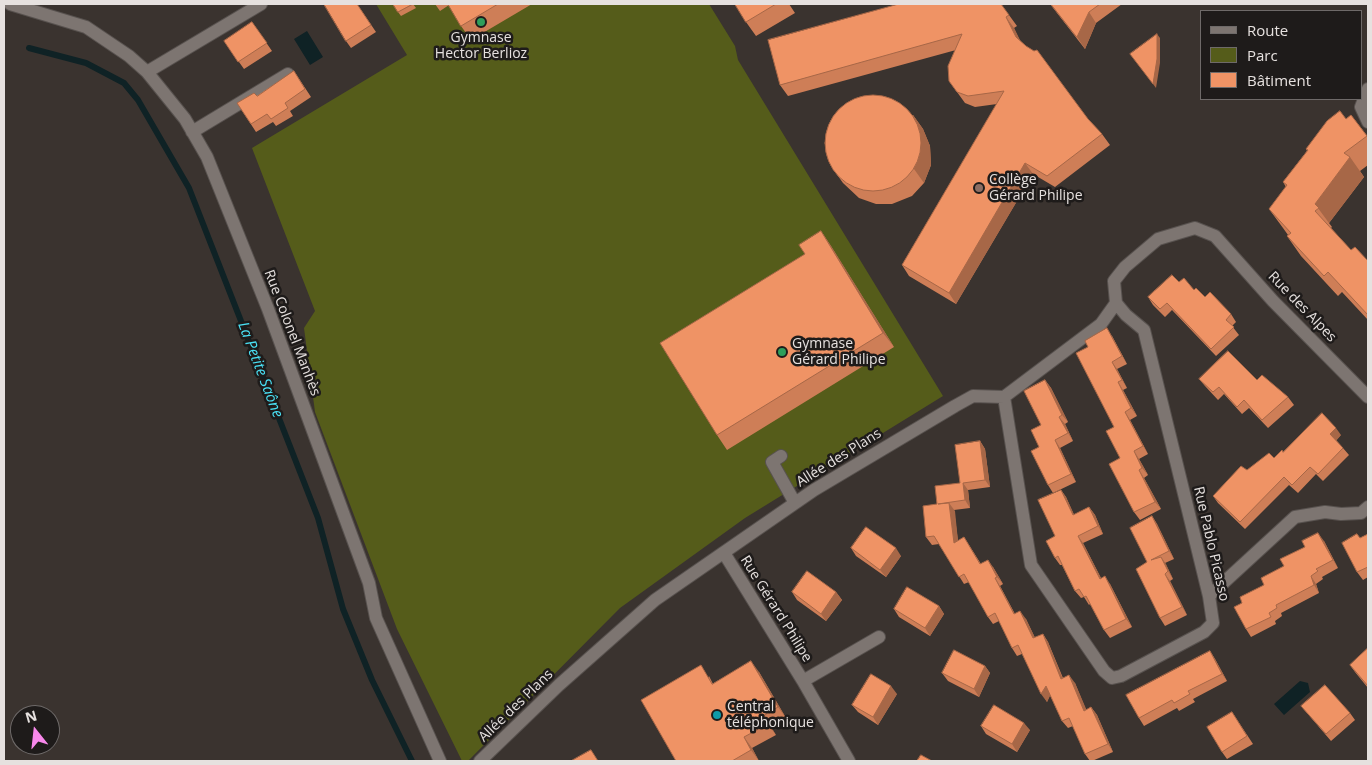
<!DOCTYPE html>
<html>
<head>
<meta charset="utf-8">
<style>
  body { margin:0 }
  #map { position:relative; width:1372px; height:765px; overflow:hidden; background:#3a332f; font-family:"Open Sans",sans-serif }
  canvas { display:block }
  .frame { position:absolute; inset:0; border:5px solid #e6e1df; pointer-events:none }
  .legend { position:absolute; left:1200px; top:10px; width:162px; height:90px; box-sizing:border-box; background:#1e1b1a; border:1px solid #6e6a69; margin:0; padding:6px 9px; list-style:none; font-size:15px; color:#e6e1df }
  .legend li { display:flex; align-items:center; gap:10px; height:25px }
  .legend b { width:25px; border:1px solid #6e6a69 }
  .north { position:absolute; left:10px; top:705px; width:50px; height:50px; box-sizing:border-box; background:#1e1b1a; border:1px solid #6e6a69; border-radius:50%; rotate:344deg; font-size:14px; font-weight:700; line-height:20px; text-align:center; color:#e6e1df }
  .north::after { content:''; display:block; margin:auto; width:18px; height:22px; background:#f888eb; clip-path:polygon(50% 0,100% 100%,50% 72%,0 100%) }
</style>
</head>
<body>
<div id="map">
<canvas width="1372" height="765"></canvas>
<div class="frame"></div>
<ul class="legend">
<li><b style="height:6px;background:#7d7571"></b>Route</li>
<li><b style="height:14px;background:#555c1a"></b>Parc</li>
<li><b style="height:14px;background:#ef9365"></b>Bâtiment</li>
</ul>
<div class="north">N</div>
</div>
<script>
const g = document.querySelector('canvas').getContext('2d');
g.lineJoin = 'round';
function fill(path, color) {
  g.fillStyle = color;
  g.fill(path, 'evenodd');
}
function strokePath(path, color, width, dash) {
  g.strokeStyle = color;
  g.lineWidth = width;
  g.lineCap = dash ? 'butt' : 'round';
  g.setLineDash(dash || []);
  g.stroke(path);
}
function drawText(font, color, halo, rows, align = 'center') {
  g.font = font + ' "Open Sans",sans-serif';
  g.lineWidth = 5;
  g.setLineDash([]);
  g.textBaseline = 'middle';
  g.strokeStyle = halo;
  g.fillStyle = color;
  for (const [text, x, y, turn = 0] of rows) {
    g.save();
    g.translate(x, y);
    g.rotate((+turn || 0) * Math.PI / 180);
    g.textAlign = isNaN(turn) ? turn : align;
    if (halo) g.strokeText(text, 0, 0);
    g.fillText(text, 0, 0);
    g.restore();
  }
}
fill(new Path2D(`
  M376,4h333l26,42 3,14 205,336 -198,122 -125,90 -152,153h-6l-65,-132 -82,-217 -11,-84 11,-17 -63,-163 155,-93z`), '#555c1a');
fill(new Path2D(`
  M307,31l16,26 -13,8 -16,-26z
  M1300,681l8,2 2,9 -26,23 -10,-11z`), '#0f2225');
strokePath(new Path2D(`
  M29,48l57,15 38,20 14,17 51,88 129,330 25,91 29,71 40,81`), '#0f2225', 6);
const minor = new Path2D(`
  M10,4l76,23 43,29 18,16 38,47 22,38 61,152 101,274 7,35 64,143
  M147,72l114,-68
  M1368,89l-7,18 7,15
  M192,132l96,-58
  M1004,397l27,168 73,106 8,7 9,-2 83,-44 9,-9 -4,-27 -65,-266 -18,-15 -10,-12
  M781,456l-9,6 23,41
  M724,553l79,128 46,80
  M1209,596l86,-79 30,-5 16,2 20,-1 7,-6
  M803,681l76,-44
  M480,761l79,-76 96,-85 159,-110 141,-84 18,-10 31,1 97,-73 15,-21 -2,-22 11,-14 33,-28 37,-11 20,8 58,65 95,96`);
strokePath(minor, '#58524f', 14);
strokePath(minor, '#7d7571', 12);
fill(new Path2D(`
  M357,4l19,28 -25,16 -5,-7z
  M413,4l3,4 -15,8 -3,-4z
  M435,4h97l-61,36 -10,-14 -12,-21 -9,6z
  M735,4h54l6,9 -39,23 -10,-14z
  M1050,4h72l-26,19 -11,26z
  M1009,15l8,11 -3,2 6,13 68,78 14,15 8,11 -55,42 -22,-13 -77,130 -47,-28 -7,-11 95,-161 -22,3 -10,-4 -16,-22 7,-31 -168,46 -8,-11z
  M252,22l20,29 -28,18 -20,-28z
  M294,71l17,26 -21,14 3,5 -17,10 -3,-4 -17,10 -19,-29 20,-7z
  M913,115l10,14 7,17 1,19 -7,18 -12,13 -20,8h-16l-17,-6 -16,-15 -10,-14z
  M1351,115l17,22v28l-8,6 4,6 -35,46 3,4 -1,1 20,22 17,11v59l-26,-28 -4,4 -37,-40 -14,-20 1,-1 -5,-7 -14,-19 17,-22 -3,-5 24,-31 -1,-2z
  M821,231l10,15 63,101 -167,103 -10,-15 88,-181z
  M1179,282l15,8 37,24 5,8 -4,4 7,9 -23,21 -44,-46 -7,7 -12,-12 -5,-8z
  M1112,336l15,28 -10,5 10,19 -4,2 14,26 -7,4 18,34 -9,5 9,16 -4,3 17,31 -21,11 -6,-8 -14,-54 -6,-31 -26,-80z
  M1199,379l58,1 31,17 6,8 -26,23 -19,-20 -7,6 -18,-20 -6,6 -13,-14z
  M1045,380l6,8 17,34 -3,2 8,17 -13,7 16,34 -23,11 -5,-8 -9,-38z
  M1341,435l-5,5 7,8 6,7 -26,26 -7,-7 -18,19 -9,-8 -44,44 -27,-26 -5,-7 34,-26 27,-12 9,-6z
  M980,441l5,8 5,38 -22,3 2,18 -16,2 4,31 6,-4 17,27 12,3 10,17 -3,2 15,28 11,5 9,19 8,-4 5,8 15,36 12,5 11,27 5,-3 6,8 16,37 -21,9h-2l-5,-7 -12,-28 -5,2 -6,-7 -12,-26 -3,7 -25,-48 -5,2 -5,-8 -13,-27 -6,3 -5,-7 -19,-35 -5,2 -25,-40 -7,1 -6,-8 11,-33 23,-21z
  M1061,490l5,7 8,18 15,-8 6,8 8,19 -20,9 18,35 9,6 22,43 -22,11 -6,-8 -14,-26 -1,1 -5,-8 -3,1 -6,-7 -13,-26h-2l-5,-7v-22z
  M1152,516l5,8 17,35 -9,4 8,16 -3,2 17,34 -22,11 -5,-8 -13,-56z
  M1368,534v43l-5,3 -6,-8 3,-34z
  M1324,541l14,27 -16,9 1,2 -7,5 3,9 -38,20 1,3 -7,5 1,3 -25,13 -5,-8 -4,-26 22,-18 41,-38z
  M851,548l50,8 -15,21 -30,-21z
  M792,592h44l6,8 -16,21 -29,-21z
  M939,606l5,8 -14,22 -31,-19 -5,-8z
  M1368,648v40l-13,-16 -5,-7z
  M1210,651l5,8 12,22 -34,18 2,3 -16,9 -2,-3 -33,18 -5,-8z
  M985,666l5,7 -11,24 -31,-16 -6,-8z
  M759,672l27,46 -15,9 5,8 -24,13 7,13h-83l33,-85 4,8z
  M897,694l-19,31 -20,-13 -6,-7z
  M1301,706l49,7 5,7 -24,21z
  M1232,712l21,32 -26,15 -5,-7z
  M981,726l49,4 -13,22 -31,-18z`), '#ce7e57');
fill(new Path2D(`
  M1089,12l7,11 -11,26 -8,-12z
  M1006,17l8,11 10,20 -8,-11z
  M1157,34l3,4v25l-4,25 -3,-4z
  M913,115l10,14 7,17 1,19 -7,18 -10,-14z
  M1350,157l14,20 -35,46 -14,-19z
  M1025,163l8,11 -77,130 -7,-11z
  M821,231l10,15 63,101 -11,-14z
  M1107,328l5,8 15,28 -5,-8z
  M1112,362l5,7 10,19 -5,-8z
  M1045,380l6,8 17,34 -6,-7z
  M1118,382l5,8 14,26 -6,-8z
  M1125,412l5,8 18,34 -5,-8z
  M1059,417l6,7 8,17 -5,-8z
  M1336,428l5,7 -5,6 -6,-7z
  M1055,440l5,8 16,34 -5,-8z
  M980,441l5,8 5,38 -5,-7z
  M1134,451l5,8 9,16 -6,-7z
  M1139,470l5,8 17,31 -6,-7z
  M963,483l5,7 2,18 -5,-8z
  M1061,490l5,7 12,26 -5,-8z
  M949,503l6,8 4,40 -5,-8z
  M1089,507l6,8 8,19 -5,-8z
  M1152,516l5,8 17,35 -5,-8z
  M1318,533l6,8 14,27 -5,-8z
  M1078,536l5,7 22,43 -5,-7z
  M896,548l5,8 -15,21 -6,-7z
  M1161,557l5,7 7,15 -5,-8z
  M988,560l5,7 10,17 -6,-7z
  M1165,574l5,7 17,34 -5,-8z
  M1105,576l5,8 22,43 -6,-8z
  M1311,576l5,8 3,9 -5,-8z
  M995,578l5,8 19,36 -5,-8z
  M836,592l6,8 -16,21 -5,-7z
  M939,606l5,8 -14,22 -5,-8z
  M1020,611l6,8 13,27 -6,-8z
  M1043,634l5,8 18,45 -5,-8z
  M1210,651l5,8 12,22 -5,-7z
  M751,661l8,11 27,46 -8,-11z
  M985,666l5,7 -11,24 -5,-8z
  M1069,675l6,8 15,35 -6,-7z
  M891,686l6,8 -19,31 -5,-8z
  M1046,686l5,8 -4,8 -6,-8z
  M1091,707l6,8 16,37 -5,-8z
  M763,716l8,11 5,8 -8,-11z
  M1024,723l6,7 -13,22 -5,-8z
  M744,737l8,11 7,13 -8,-11z`), '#a76747');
const building = new Path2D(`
  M324,4h33l14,21 -25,16z
  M393,4h20l-15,8z
  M448,4h50l-37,22z
  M735,4h41l-30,18z
  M899,4h102l8,11 -3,2 10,20 10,9 8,5 3,-1 51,69 14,15 -55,42 -22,-13 -76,130 -47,-28 102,-174 -36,5 -11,-4 -8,-11 -1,-15 14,-32 -182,51 -12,-45z
  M1051,4h49l-11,8 -12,25z
  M252,22l15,21 -29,19 -14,-21z
  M1157,34v25l-4,25 -23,-30z
  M294,71l11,18 -20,14 3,5 -17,11 -4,-5 -16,10 -14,-21 17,-10 3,3z
  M825 143a48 48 0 1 1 96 0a48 48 0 1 1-96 0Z
  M1340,111l6,8 5,-4 16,21 -23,17 6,4 -35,47 4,4 -4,3 36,39 4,-3 13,14v54l-40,-43 -4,4 -37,-40 4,-3 -22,-24 18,-24 -4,-3 25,-32 -2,-1 21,-28z
  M821,231l62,102 -166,102 -57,-92 145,-89 -6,-9z
  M1172,275l7,7 5,-4 10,12 2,-2 9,9 5,-5 21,22 -5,6 8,7 -23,22 -44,-46 -7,6 -12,-12z
  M1107,328l15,28 -10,6 10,18 -4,2 13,26 -6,4 18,34 -9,5 8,17 -3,2 16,32 -21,10 -25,-48 11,-6 -14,-27 8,-4 -38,-74 12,-6 -3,-6z
  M1228,351l29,29 5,-5 26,22 -26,23 -18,-20 -7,7 -18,-20 -6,5 -14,-13z
  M1045,380l17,35 -3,2 9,16 -13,7 16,34 -23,11 -17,-34 8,-4 -8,-17 10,-5 -17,-34z
  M1322,413l14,15 -6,6 13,14 -25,26 -8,-7 -18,18 -8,-8 -44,45 -27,-26 28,-30 6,4 22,-17 5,5 8,-8 1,2z
  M980,441l5,39 -22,3 2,17 -27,4 11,-1 5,40 10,-6 16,27 8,-4 9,17 -2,1 19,36 6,-3 13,27 10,-4 18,45 8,-4 15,36 7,-4 17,37 -23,10 -16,-36 -7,3 -16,-35 -5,8 -23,-49 -6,3 -17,-35 -7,4 -24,-43 -5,3 -25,-41 -8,1 -3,-31 14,-2 -2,-18 25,-3 -5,-38z
  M1061,490l12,25 16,-8 9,19 -20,10 22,43 5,-3 21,43 -22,11 -18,-34 -2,1 -5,-8 -4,2 -17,-35 -3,2 -9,-17 9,-5 -17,-36z
  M1152,516l17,35 -18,9 10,-3 7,14 -3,3 17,33 -22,11 -24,-49 11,-7 -17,-34z
  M866,527l30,21 -16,22 -29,-22z
  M1318,533l15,27 -17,9 2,2 -7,5 3,9 -38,20 1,3 -8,5 2,4 -25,12 -12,-22 8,-4 -2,-6 24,-12 -3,-7 23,-12 -4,-7 25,-12 -3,-6z
  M1357,534l3,4 8,-4v33l-11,5 -15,-29z
  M807,571l29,21 -15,22 -29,-22z
  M907,587l32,19 -14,22 -31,-19z
  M1368,648v38l-18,-21z
  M954,650l31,16 -11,23 -32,-16z
  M1210,651l12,23 -34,17 2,3 -16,9 -2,-3 -33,18 -13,-23z
  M751,661l27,46 -15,9 5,8 -24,13 7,13 -19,11h-56l-35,-61 60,-35 11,19z
  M871,674l20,12 -18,31 -21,-12z
  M1325,685l25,28 -24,21 -25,-28z
  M994,705l30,18 -12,21 -31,-18z
  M1232,712l15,24 -25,16 -15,-25z
  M591,750l7,11h-27z
  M921,755l11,6h-15z`);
fill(building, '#ef9365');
strokePath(building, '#a76747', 1);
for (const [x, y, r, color] of [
  [481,22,5,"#2e9e5b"],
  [979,188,5,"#8d6e63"],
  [782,352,5,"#2e9e5b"],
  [717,715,5,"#0f9aa8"]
]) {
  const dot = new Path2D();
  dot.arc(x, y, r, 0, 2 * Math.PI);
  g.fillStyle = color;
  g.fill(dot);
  strokePath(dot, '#1e1b1a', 2);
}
drawText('14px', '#e6e1df', '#1e1b1a', [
  ["Gymnase",481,38,"center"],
  ["Hector Berlioz",481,54,"center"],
  ["Collège",989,180],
  ["Gérard Philipe",989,196],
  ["Gymnase",792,344],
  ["Gérard Philipe",792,360],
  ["Central",727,707],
  ["téléphonique",727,723]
], 'left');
drawText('14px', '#e6e1df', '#1e1b1a', [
  ["Rue des Alpes",1302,307,46],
  ["Rue Colonel Manhès",292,333,69],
  ["Allée des Plans",839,458,-32],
  ["Rue Pablo Picasso",1211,544,77],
  ["Rue Gérard Philipe",776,609,58],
  ["Allée des Plans",516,706,-44]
]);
drawText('italic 15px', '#4ae0f4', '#1e1b1a', [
  ["La Petite Saône",260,370,69]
]);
</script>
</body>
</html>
